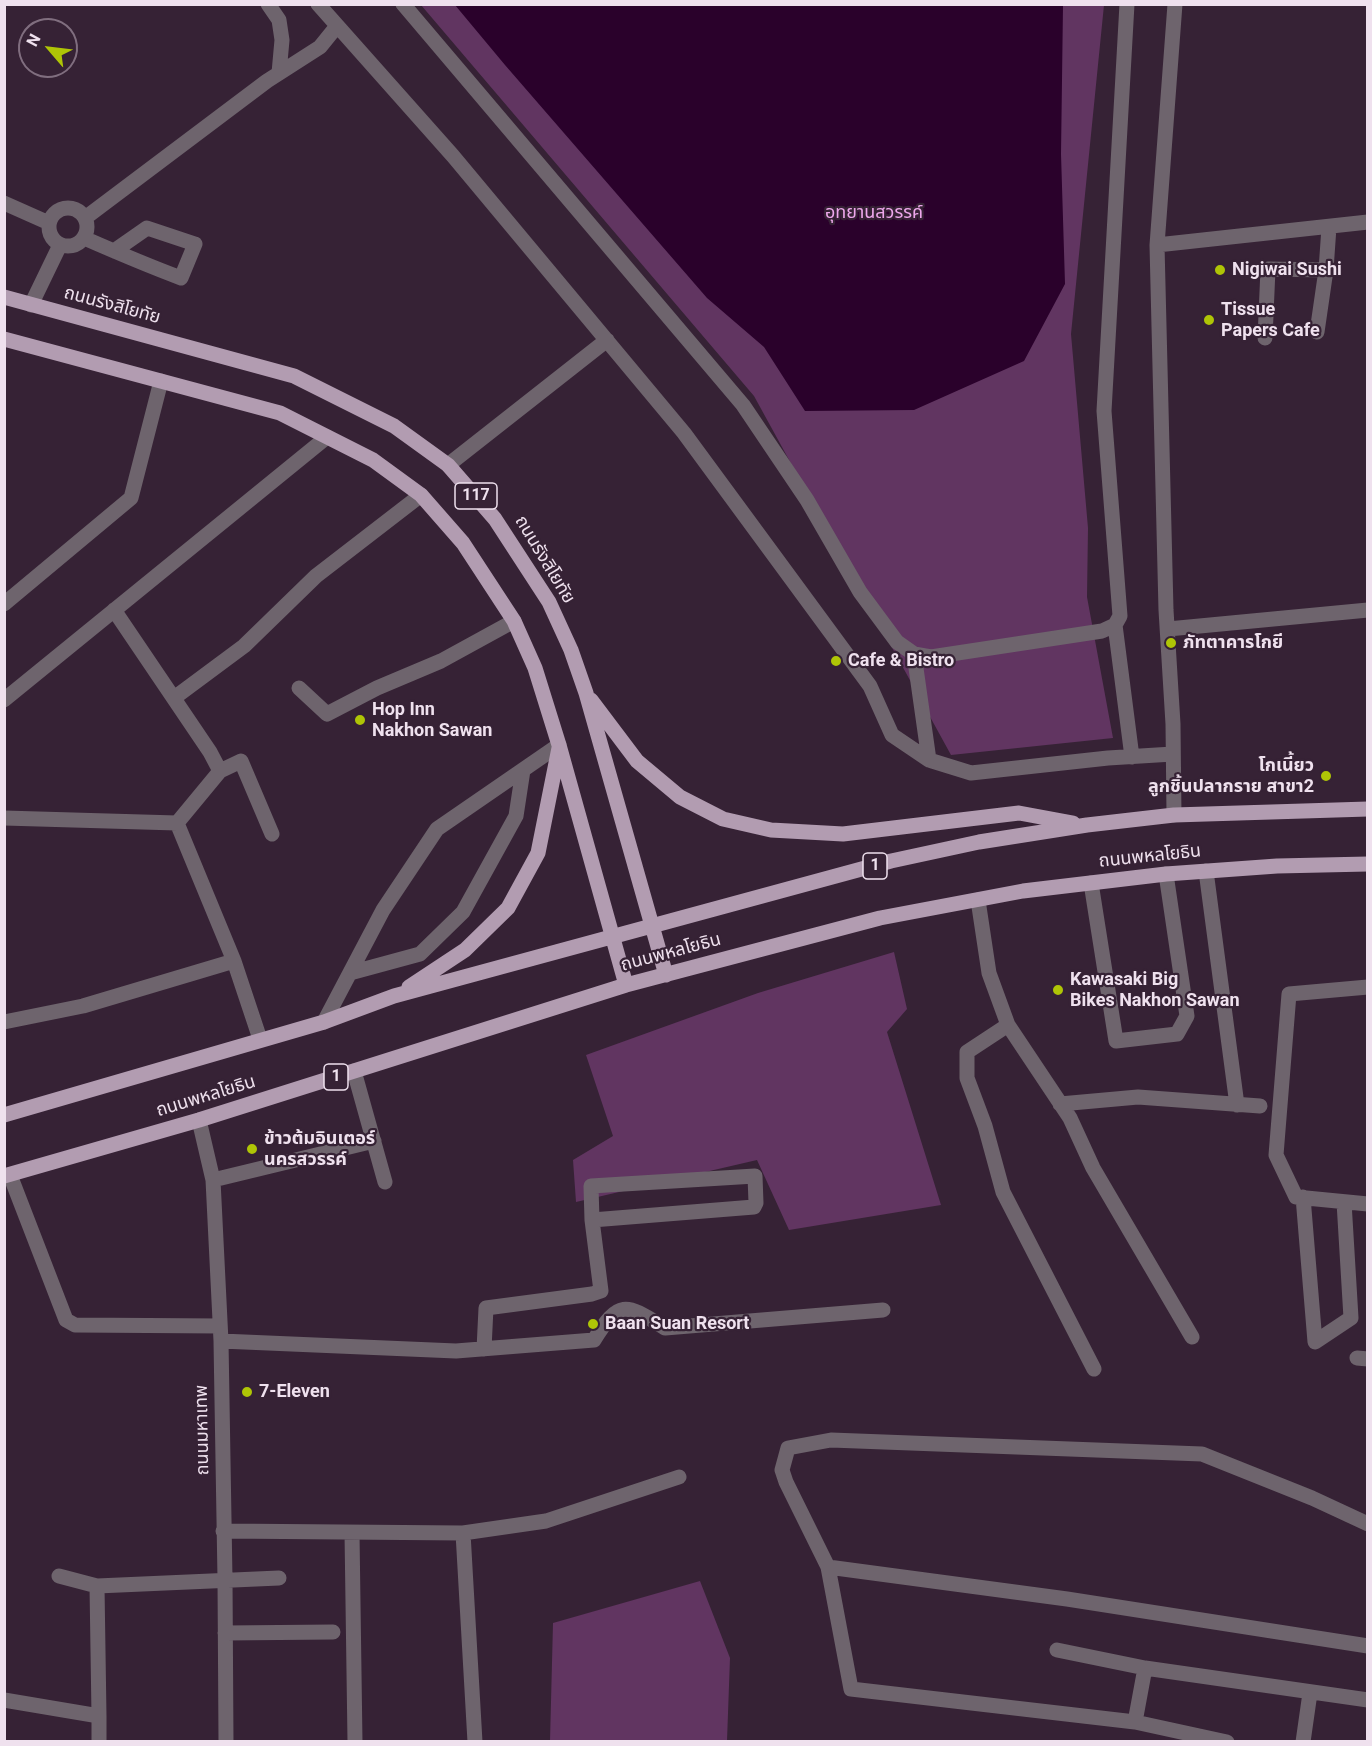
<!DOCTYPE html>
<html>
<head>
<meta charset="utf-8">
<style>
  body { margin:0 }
  #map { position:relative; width:1372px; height:1746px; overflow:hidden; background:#362235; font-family:Roboto,sans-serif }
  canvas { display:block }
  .frame { position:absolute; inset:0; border:6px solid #efe1ee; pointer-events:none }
  .north { position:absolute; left:18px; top:18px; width:60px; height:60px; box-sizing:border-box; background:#362235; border:2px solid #806e7f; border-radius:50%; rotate:298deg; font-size:16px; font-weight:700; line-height:24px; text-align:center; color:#efe1ee }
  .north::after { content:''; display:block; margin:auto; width:21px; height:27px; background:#afc506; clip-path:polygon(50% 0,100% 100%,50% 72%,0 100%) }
</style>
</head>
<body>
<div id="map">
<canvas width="1372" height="1746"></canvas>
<div class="frame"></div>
<div class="north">N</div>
</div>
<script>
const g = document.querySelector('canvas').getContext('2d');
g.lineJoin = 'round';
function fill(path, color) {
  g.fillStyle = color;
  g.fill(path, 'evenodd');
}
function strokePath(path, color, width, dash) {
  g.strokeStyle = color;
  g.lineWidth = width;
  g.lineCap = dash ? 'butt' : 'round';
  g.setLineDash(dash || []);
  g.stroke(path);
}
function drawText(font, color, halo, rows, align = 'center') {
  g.font = font + ' Roboto,"Noto Sans Thai",sans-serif';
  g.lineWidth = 4.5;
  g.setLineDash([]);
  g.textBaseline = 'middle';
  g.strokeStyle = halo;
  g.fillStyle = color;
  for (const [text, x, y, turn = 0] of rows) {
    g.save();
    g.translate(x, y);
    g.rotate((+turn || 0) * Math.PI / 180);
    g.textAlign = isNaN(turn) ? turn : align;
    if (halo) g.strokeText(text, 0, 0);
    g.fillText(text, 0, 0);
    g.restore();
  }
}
fill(new Path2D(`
  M421,5h683l-33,329 17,194 -1,69 26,141 -162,17 -197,-359z
  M894,952l13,57 -20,23 54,173 -152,25 -32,-70 -181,42 -3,-42 40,-24 -27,-81 172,-62z
  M700,1581l30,77 -3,83h-177l3,-118z`), '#613561');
fill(new Path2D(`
  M455,5h608l-2,149 4,130 -41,77 -110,49 -109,1 -41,-64 -57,-49 -202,-233z`), '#2a012b');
strokePath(new Path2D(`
  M268,4l11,16 3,20 -3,33
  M318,4l135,152 231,277 186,253 22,49 37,25 42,13 137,-15 65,-4
  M403,4l340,401 64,95 53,92 37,50 17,12 17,3 171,-26 13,-6
  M1127,4l-23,407 16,205 -5,9 17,132
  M4,203l45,20
  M49 227a19 19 0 1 1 38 0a19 19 0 1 1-38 0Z
  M85,218l182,-137 53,-34 17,-21
  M84,238c32,14 65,28 97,40l14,-34 -48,-16 -33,23
  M1157,245l211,-23
  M31,305l29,-60
  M1317,332l9,-62 3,-43
  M1265,338l3,-69 58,1
  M448,465l159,-125
  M4,604l127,-106 30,-117
  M114,610l96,142 10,19 -43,52
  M1168,629l200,-19
  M914,654l15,106
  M299,688l28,26 50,-26 64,-27 73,-40
  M174,698l70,-52 72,-70 105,-81
  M4,700l323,-263
  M220,771l21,-10 31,73
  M1174,815l-1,-91 -7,-114 -9,-365 18,-241
  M4,818l173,5 57,138 26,78
  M1206,871l31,234
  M1091,883l25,158 61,-7 10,-18 -21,-142
  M978,900l11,73 19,52 62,93 23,50 99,169
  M350,973l70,-19 43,-42 53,-96 7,-46
  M1368,987l-79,7 -13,161 20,42 72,7
  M4,1022l79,-16 151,-45
  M324,1022l59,-112 54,-81 122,-84
  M1008,1025l-41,27v26l18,48 18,66 91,177
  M354,1071l31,111
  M1060,1104l78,-7 122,9
  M199,1120l14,60 8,161 4,238 1,163
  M10,1175l56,145 9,5 145,1
  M213,1180l161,-39
  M1303,1197l12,145 36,-24 -7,-116
  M221,1341l235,10 138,-11c26,-42 32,-36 71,-12l218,-18
  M484,1349l2,-41 106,-14 9,-3 -9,-71 162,-13 2,-4 -1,-27 -164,10 1,34
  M1357,1358l11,1
  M223,1531l240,2 83,-12 133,-44
  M352,1533l3,209
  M463,1533l12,209
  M828,1567l239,32 301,47
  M59,1576l38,10 182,-8
  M225,1633l108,-1
  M1057,1650l88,18 223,32
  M4,1700l95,16 -2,-130
  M1135,1722l10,-54
  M99,1742v-26
  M1227,1742l-92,-20 -284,-33 -23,-122 -42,-85 -4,-12 6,-22 43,-8 371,14 110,44 56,26
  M1303,1742l7,-49`), '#6e646d', 15);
strokePath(new Path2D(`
  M4,297l290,79 100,50 54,39 47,54 54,83 22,48 15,43 80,282
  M4,339l276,74 93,47 48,35 42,48 51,78 21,47 24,77 67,240
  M591,700l46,61 43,36 43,22 48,11 72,4 176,-21 54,10
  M409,987l56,-37 43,-42 30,-55 21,-105
  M4,1115l320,-93 70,-26 497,-135 88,-19 108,-17 87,-10 194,-6
  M4,1176l195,-56 427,-135 254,-67 143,-27 143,-17 111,-8 91,-2`), '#b29cb1', 15);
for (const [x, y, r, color] of [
  [1220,270,6,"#afc506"],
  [1209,320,6,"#afc506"],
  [1171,643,6,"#afc506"],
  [836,661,6,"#afc506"],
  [360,720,6,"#afc506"],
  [1326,776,6,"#afc506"],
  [1058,990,6,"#afc506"],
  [252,1149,6,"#afc506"],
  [593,1324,6,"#afc506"],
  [247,1392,6,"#afc506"]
]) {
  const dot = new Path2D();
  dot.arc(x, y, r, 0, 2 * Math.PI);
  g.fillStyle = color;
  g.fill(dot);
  strokePath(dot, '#362235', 2);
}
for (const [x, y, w] of [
  [476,496,42],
  [875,866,24],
  [336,1077,24]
]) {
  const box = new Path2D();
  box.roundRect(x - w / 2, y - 13, w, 26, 4.5);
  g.fillStyle = '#362235';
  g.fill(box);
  strokePath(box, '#efe1ee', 1.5);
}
drawText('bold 16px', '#efe1ee', null, [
  ["117",476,496],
  ["1",875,866],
  ["1",336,1077]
]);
drawText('18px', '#eda7eb', '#362235', [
  ["อุทยานสวรรค์",874,213]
]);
drawText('bold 18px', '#efe1ee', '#362235', [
  ["Nigiwai Sushi",1232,270],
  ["Tissue",1221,310],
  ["Papers Cafe",1221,331],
  ["ภัทตาคารโกยี",1183,643],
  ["Cafe & Bistro",848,661],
  ["Hop Inn",372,710],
  ["Nakhon Sawan",372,731],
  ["โกเนี้ยว",1314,766,"right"],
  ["ลูกชิ้นปลากราย สาขา2",1314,787,"right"],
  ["Kawasaki Big",1070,980],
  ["Bikes Nakhon Sawan",1070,1001],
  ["ข้าวต้มอินเตอร์",264,1139],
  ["นครสวรรค์",264,1160],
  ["Baan Suan Resort",605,1324],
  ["7-Eleven",259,1392]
], 'left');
drawText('18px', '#efe1ee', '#362235', [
  ["ถนนรังสิโยทัย",112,306,15],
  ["ถนนรังสิโยทัย",544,560,59],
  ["ถนนพหลโยธิน",1150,857,-6],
  ["ถนนพหลโยธิน",671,953,-15],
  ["ถนนพหลโยธิน",206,1097,-17],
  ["ถนนมหาเทพ",203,1430,-91]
]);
</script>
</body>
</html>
